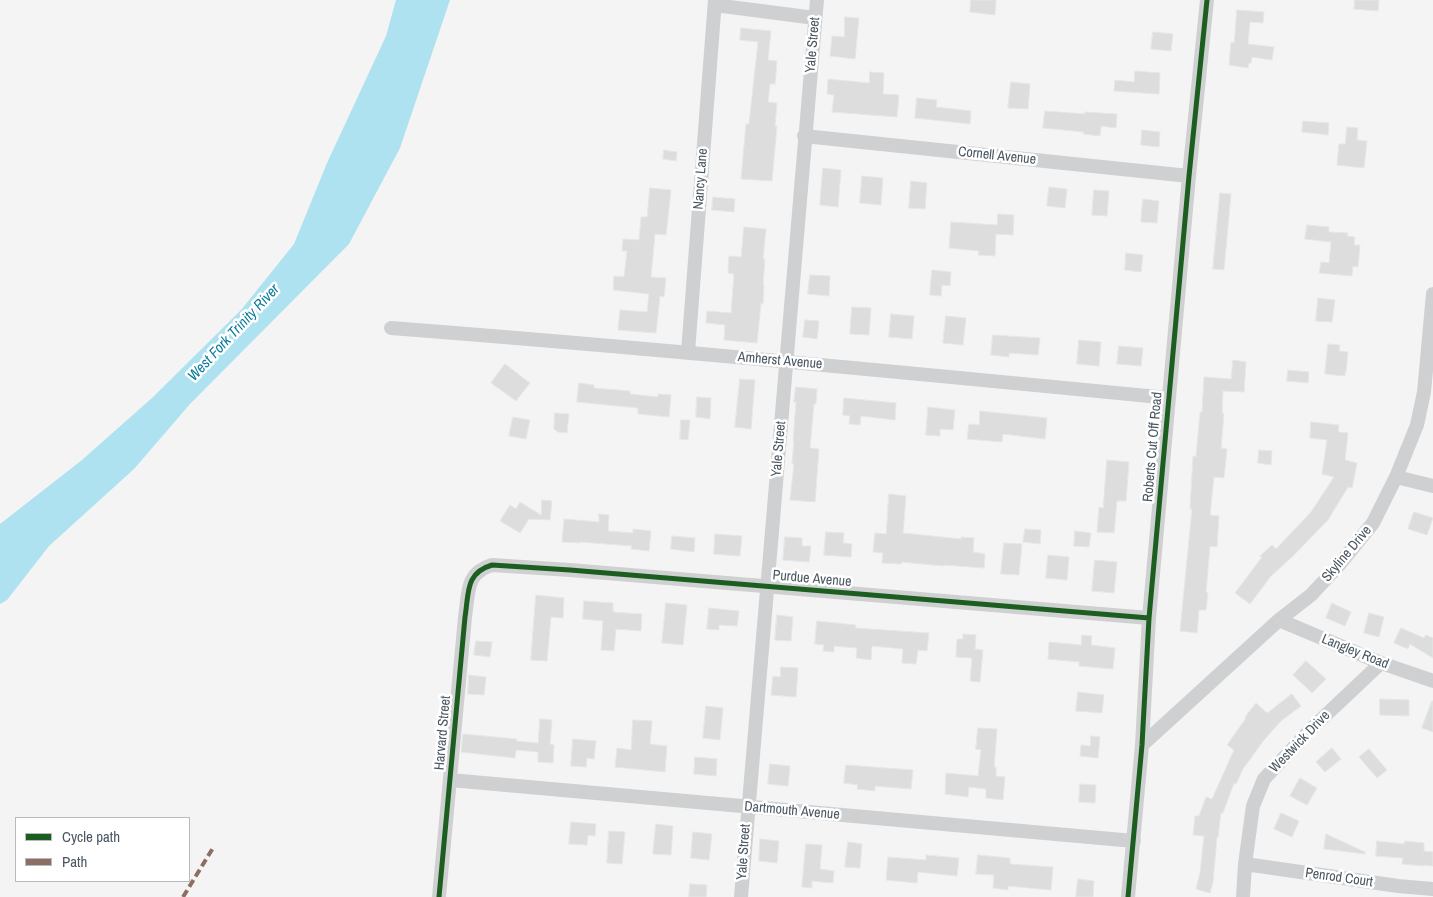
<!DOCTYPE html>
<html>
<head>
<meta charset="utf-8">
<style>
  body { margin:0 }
  #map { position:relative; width:1433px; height:897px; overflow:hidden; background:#f4f4f4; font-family:"Archivo Narrow",sans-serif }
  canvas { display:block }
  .legend { position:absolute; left:15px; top:817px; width:175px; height:65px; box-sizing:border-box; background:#fff; border:1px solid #b7bbc0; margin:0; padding:6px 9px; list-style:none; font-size:15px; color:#4a5661 }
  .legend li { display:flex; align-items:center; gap:10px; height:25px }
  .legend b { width:25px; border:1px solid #b7bbc0 }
</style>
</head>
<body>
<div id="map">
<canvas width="1433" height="897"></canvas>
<ul class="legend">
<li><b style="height:6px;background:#1b5e20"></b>Cycle path</li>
<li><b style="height:6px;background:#8d6e63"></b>Path</li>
</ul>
</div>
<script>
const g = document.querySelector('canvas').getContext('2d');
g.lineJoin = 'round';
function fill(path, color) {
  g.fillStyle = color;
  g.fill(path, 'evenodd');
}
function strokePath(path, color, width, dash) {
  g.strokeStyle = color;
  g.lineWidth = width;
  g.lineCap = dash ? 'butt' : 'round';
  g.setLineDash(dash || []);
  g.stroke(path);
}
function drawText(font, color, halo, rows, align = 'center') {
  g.font = font + ' "Archivo Narrow",sans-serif';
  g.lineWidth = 5;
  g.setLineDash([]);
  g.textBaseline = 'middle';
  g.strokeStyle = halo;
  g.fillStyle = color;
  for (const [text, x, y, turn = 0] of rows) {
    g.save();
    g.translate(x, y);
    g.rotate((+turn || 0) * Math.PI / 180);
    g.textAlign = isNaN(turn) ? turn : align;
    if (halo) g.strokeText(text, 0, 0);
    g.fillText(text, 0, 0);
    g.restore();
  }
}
fill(new Path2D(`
  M396,0h54l-50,148 -51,96 -159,160 -56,65 -85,77 -42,54 -7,4v-80l82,-64 70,-62 89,-88 53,-66 33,-81 59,-127z`), '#aee2f0');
const building = new Path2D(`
  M971,0h25l-1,15 -25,-3z
  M1355,0h24l-1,11 -24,-2z
  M1237,10l27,2 -1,11 -13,-1 -2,22 26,3 -2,13 -20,-3 -1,6h-2l-1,5 -19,-3 2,-23 3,1z
  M845,17l14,1 -4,41 -25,-3 2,-20 12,1z
  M741,28l30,3 -3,29 9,1 -2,23h-5l-2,18 9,1 -2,23h2l-5,55 -31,-2 5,-55h3l9,-82 -18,-2z
  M1153,32l20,2 -2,17 -20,-2z
  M1135,71l25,2 -1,21 -45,-3 1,-11 19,2z
  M870,72l14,1 -1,21 16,1 -2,22 -65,-5 2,-17 -7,-1 1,-15 41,4z
  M1011,82l19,2 -2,25 -20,-1z
  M917,98l20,2 -1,7 35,4 -1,13 -55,-6z
  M1045,111l40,3v-2l32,2 -1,14 -15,-2 -1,10 -17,-2 1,-2 -41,-4z
  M1303,121l26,2 -1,12 -26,-3z
  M1347,127l11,1 -1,12 10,1 -3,27 -27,-3 2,-21h6z
  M1142,130l18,2 -1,15 -18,-2z
  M664,150l13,2 -1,9 -13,-2z
  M823,168l18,2 -3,37 -18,-2z
  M862,176l21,2 -2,27 -21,-2z
  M911,181l16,2 -2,26 -16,-1z
  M1049,187l18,2 -2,19 -18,-2z
  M650,188l21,2 -5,45 -11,-1 -4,43 15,1 -2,19 -4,-1 -4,37 -38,-3 2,-20 27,2 2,-18 -36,-4 1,-14 10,1 3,-26h-5l1,-12 16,1 2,-23h6z
  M1094,190l15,1 -2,25 -15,-1z
  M1220,193l11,1 -7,76 -11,-1z
  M713,197l22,2 -1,13 -22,-2z
  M1143,199l16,2 -2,22 -16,-1z
  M998,214l16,1 -1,20 -17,-1 -1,22 -17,-1 1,-4 -30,-3 2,-26 46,3z
  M1307,225l22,2v5l19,1 -1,3 8,1 -1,8h6l-2,22 -5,-1 -1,10 -33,-3 2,-11 8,1 2,-21 -26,-3z
  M744,227l22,2 -3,30h2l-2,26h1l-1,19 -2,-1 -4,40 -33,-3 1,-15 -19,-2 1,-12 24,2 3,-39 -6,-1 1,-17 12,1z
  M1126,253l17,2 -2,17 -16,-2z
  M932,270l19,2 -1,14 -8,-1 -1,11 -11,-1z
  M810,275l20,1 -1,20 -21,-2z
  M1318,298l17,2 -3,22 -16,-1z
  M852,307l19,1 -2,27 -19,-1z
  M891,314l23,2 -2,23 -23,-2z
  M946,316l20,2 -3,27 -20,-2z
  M805,320l14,1 -2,18 -14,-2z
  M993,335l47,3 -2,17 -29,-2v4l-18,-2z
  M1079,340l22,2 -2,24 -22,-2z
  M1328,344l12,1 -1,6 9,1 -2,20h-1v4l-20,-2z
  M1119,346l24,2 -2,18 -24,-2z
  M1233,360l13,2 -2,30 -21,-1 -1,22 2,1 -3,34 6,1 -3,29 -10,-1 -4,38 9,1 -2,31 -7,-1 -4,46 2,1 -2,17h-7l-2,23 -17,-2 12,-122h-2l3,-53 3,1 4,-45h2l2,-35 27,2z
  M505,364l25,19 -14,18 -25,-18z
  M1288,370l21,2 -1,11 -21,-2z
  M740,379l15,1 -4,49 -16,-2z
  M579,383l15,2v3l36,3v3l28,3v-3l13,1 -2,22 -31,-3v-6l-61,-6z
  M796,387l21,2 -1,15h-2l-4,44 9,1 -4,53 -25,-2 4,-36h-2l2,-23h-1l3,-39h-2z
  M697,397l14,1 -1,21 -14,-2z
  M844,398l52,5 -1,17 -34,-4 -1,9 -11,-1 1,-8 -7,-1z
  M928,407l27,3 -2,20 -13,-1v7l-14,-1z
  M980,411l67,7 -2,21 -42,-5 -1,8 -35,-3 2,-15 10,1z
  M555,413l14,1 -2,19 -9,-1 -4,-3z
  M513,417l17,3 -4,19 -17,-3z
  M681,420h9l-2,20 -8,-1z
  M1311,422l28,3 -1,7 10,1 -3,27 12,3 -5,25 -4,-1 -20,33 -36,37 -21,19 -21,28 -15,-11 27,-36 -2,-1 12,-11 4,4 35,-37 23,-35 -12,-3 5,-34 -17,-2z
  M1259,450l13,1 -1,14 -13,-2z
  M1107,460l22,2 -3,39h-9l-3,32 -17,-1 2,-25 4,1z
  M889,494l17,2 -3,37 58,6v-2l13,1 -1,14 12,2 -1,14 -40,-3v1l-42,-4 -1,2 -19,-1 1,-10 -10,-1 2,-19 11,1z
  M542,500l10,1 -2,19 -21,-1 -9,14 -20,-12 10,-16 6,4 4,-7 21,13z
  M1414,512l19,6 -6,17 -19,-6z
  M599,514l10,1 -1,16 25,2v-4l18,2 -2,20 -18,-2 1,-3 -52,-4v1l-18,-1 2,-23 35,3z
  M1025,529l16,1 -1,14 -17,-2z
  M1075,531l16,2 -2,14 -15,-1z
  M826,532l18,1 -1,10 9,1 -1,13 -27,-2z
  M715,534l27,2 -2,20 -26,-2z
  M672,536l23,2 -1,14 -23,-3z
  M785,537l17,1v8h9l-2,16 -26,-2z
  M1004,543l18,1 -3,31 -18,-1z
  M1048,555l21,2 -2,23 -21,-2z
  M1095,560l22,2 -3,31 -22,-2z
  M536,595l28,3 -1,20 -12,-1 -4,44 -16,-1z
  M584,601l29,2v9l29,2 -1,17 -25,-2 -2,22 -13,-1 2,-29 -20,-2z
  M666,603l21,2 -4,40 -21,-2z
  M1332,603l19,9 -6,14 -19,-8z
  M709,608l30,3 -2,15 -18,-1v5l-12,-1z
  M1369,613l15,4 -5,20 -15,-4z
  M777,615l16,2 -2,24 -16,-1z
  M817,621l39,4 -1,3 74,5 -2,18 -9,-1 -2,14 -14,-1 1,-14 -31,-3 -1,14 -15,-2 1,-10 -23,-2v6l-11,-1 1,-6 -9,-1z
  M1401,628l23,10 2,-3 7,3v20l-23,-14 -2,5 -14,-6z
  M963,634l13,1 -1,14 8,1 -3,32 -10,-1 2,-23 -16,-1 1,-18h6z
  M1082,635l10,1 -1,9 24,3 -2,21 -34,-3v-4l-31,-3 1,-17 32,3z
  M476,641l16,1 -2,15 -16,-2z
  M1306,661l20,18 -14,14 -19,-18z
  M781,667l17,1 -2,29 -25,-2 2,-19 7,1z
  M469,675l17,2 -2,18 -16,-1z
  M1078,692l26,3 -2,18 -26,-2z
  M1292,694l9,12 -20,15 -17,19 -21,29 -7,15 -2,-1 -11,30h-2l-3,24h-1l-4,45 -3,11 -14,-4 4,-16 4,-37 -11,-1 2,-19h4l7,-19 6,2 22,-49 -7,-5 19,-27 -1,-1 11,-14 11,10z
  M1380,699l29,1v16l-29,-1z
  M1432,701h1v31l-11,-4z
  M706,706l17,2 -3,32 -17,-2z
  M540,719l12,1 -2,24 4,1 -1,18 -15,-1v-10l-22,-2 -1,8 -54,-6 2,-18 54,5 -1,2 22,2z
  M633,720l19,1 -2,23 17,2 -2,26 -50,-5 2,-19 14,2z
  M978,728l19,1 -3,38h2v9l9,1 -2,23 -17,-2v-9l-17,-2 -1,10 -23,-3 1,-21 32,3 3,-26 -5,-1z
  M1091,736l9,1 -2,21 -18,-2 1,-11 9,1z
  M573,739l23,2 -2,18 -7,-1 -1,9 -15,-1z
  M1332,748l9,11 -16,13 -9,-10z
  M1369,749l18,21 -10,8 -18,-21z
  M695,757l22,2 -1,17 -22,-2z
  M770,764l20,2 -2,20 -20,-2z
  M846,765l67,5 -2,19 -36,-3v5l-18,-2 1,-4 -14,-2z
  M1300,778l17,10 -10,17 -17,-9z
  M1080,784l16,1 -1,18 -16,-1z
  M1281,813l18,8 -7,16 -18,-8z
  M571,822l25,2 -1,12 -7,-1 -1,10 -18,-1z
  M656,824l17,2 -2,29 -18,-1z
  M609,831l16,1 -3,32 -15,-1z
  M693,832l19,2 -3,26 -18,-2z
  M1326,834l39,18v2l-41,-5z
  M760,839l19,2 -2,22 -18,-2z
  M1377,841l27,3 1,-3 19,2v8l9,1v14l-9,-1 -1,1 -21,-2 1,-6 -27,-2z
  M848,842l14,2 -2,24 -15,-1z
  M806,844l16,1 -2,24 14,2 -1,12 -21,-2v7l-10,-1z
  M926,855l33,3 -2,18 -39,-4 -1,11 -31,-3 2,-23 38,3z
  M978,855l32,3v6l43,3 -2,23 -43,-4v4l-15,-2 1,-13 -18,-1z
  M1078,879l16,2 -1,16h-17z
  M690,884l17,1 -1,12h-17z`);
fill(building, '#ddddde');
strokePath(building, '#e5e6e7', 1);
strokePath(new Path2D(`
  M715,5l100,13
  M804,136l385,40
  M391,328c260,20 519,45 778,70
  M688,352l27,-352
  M1396,477l37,9
  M1279,620l102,43 52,18
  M1142,745l137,-125 32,-25 28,-30 34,-42 23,-46 21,-52 7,-33 9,-98
  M450,780l684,61
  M1245,864l153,22 35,3
  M439,897l26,-280c4,-24 0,-44 27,-52l78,5 579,48
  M741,897l76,-897
  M1128,897l14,-152 7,-127 40,-442 18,-176
  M1243,897l2,-33 8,-58 11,-27 46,-49 71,-67`), '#ced0d2', 14);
strokePath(new Path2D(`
  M183,897l30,-49`), '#8d6e63', 4, [8, 4]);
strokePath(new Path2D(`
  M439,897l26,-280c4,-24 0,-44 27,-52l78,5 579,48
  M1128,897l14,-152 7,-127 40,-442 18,-176`), '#1b5e20', 5);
drawText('14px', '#4a5661', '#fff', [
  ["Yale Street",813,45,-85],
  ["Cornell Avenue",997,156,6],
  ["Nancy Lane",701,179,-86],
  ["Amherst Avenue",780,361,5],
  ["Roberts Cut Off Road",1153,447,-85],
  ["Yale Street",779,449,-85],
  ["Skyline Drive",1347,554,-50],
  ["Purdue Avenue",812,579,5],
  ["Langley Road",1355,652,22],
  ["Harvard Street",443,733,-85],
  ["Westwick Drive",1300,742,-46],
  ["Dartmouth Avenue",792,811,5],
  ["Yale Street",744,852,-86],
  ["Penrod Court",1339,878,8]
]);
drawText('italic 15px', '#0c7c9b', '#fff', [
  ["West Fork Trinity River",234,333,-47]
]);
</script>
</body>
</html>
